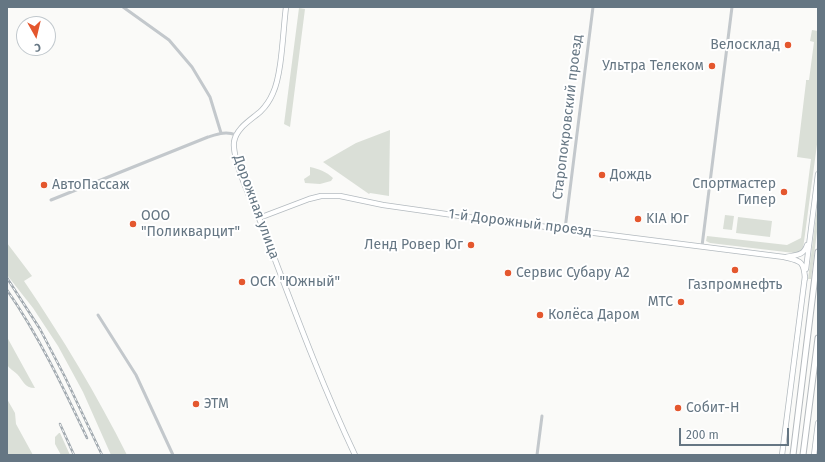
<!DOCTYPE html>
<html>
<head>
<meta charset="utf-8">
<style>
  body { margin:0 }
  #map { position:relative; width:825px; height:462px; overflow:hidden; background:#fafaf8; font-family:"Fira Sans",sans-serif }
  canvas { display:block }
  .frame { position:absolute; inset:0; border:8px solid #657683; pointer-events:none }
  .north { position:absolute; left:16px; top:16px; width:40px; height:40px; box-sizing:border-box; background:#fff; border:1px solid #c1c8cd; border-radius:50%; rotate:172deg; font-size:11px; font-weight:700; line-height:16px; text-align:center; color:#657683 }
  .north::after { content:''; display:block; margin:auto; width:14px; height:18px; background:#e4572e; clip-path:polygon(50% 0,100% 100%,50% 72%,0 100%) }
  .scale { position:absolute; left:679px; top:428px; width:110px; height:18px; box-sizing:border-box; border:2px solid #657683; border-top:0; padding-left:5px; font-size:12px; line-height:14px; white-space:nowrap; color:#657683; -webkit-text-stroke:3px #fff; paint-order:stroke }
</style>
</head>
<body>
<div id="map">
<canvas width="825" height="462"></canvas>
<div class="frame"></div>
<div class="north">С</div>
<div class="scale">200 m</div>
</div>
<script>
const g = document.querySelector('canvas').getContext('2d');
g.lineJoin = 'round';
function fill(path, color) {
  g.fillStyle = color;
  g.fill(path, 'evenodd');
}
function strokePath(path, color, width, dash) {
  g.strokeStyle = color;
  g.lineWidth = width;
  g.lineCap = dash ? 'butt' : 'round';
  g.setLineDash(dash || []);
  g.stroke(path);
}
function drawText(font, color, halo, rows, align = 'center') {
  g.font = font + ' "Fira Sans",sans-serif';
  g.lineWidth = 4;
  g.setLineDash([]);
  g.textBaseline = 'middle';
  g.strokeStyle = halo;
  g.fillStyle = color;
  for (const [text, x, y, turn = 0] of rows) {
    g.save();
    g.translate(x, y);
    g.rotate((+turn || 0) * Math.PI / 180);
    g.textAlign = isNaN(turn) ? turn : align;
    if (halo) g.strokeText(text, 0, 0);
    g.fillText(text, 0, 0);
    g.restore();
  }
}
fill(new Path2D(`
  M299,8l6,1 -15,118 -6,-3z
  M812,30l6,1v106l-15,112 -5,4h-4l-84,-10 -4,-2 1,-5 80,9 14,-7 10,-79 -14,-2 9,-75v-2h3l5,-38 -4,-1z
  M390,130l-1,66 -19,-3 -1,1 -46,-32 33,-19z
  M310,167c9,2 17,5 23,11l-2,3 -11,3 -15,-1 -1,-4 6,-4z
  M818,200v24l-7,55h-3z
  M725,215l9,1 -2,14 -9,-1z
  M738,217l34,4 -2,16 -34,-4z
  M7,243l25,33 -8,5c38,56 73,114 103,174h-16l-28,-63 -25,-46 -25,-38 -26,-33z
  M7,337l28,51c-11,0 -12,-8 -18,-14 -3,-3 -7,-5 -10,-9l1,-7 -1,-2z
  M7,399l8,14 1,11 17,31h-26z
  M59,433h1l10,22h-9l-6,-11v-7z`), '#dadfd7');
const secondary = new Path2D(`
  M286,7c-3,23 -4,67 -13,86 -3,7 -7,13 -12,18 -10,9 -25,17 -27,31 -2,20 21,66 29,86 29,76 57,153 92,227
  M259,218l50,-19 12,-3h19l43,9 77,11 324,41c16,4 20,3 21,22
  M786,257c9,-2 18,-1 21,-12
  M806,269l12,-95
  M782,455l23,-179
  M814,455l4,-32`);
const primary = new Path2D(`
  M793,455l25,-203
  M803,455l15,-117`);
strokePath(secondary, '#b3babf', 6);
strokePath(primary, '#b5babe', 7);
strokePath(new Path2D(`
  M123,7l46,33 23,27 18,30 11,36
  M51,200l157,-63c10,-3 18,-6 28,-2
  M565,229l28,-222
  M702,246l30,-239
  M98,315l38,60 37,80
  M537,455l5,-39`), '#c3c8cc', 3);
strokePath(secondary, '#fff', 4.5);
strokePath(primary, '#fff', 5);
const rail = new Path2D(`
  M7,278l33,51 25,48 37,78
  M7,290c32,46 56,97 80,148
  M60,424l14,31`);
strokePath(rail, '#a2aab0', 2.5);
strokePath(rail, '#fff', 1, [3]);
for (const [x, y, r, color] of [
  [788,45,4,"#e4572e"],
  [712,66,4,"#e4572e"],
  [602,175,4,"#e4572e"],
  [44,185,4,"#e4572e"],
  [784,192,4,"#e4572e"],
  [638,219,4,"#e4572e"],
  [133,224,4,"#e4572e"],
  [471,245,4,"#e4572e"],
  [735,270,4,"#e4572e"],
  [508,273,4,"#e4572e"],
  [242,282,4,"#e4572e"],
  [681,302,4,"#e4572e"],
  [540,315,4,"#e4572e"],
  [196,404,4,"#e4572e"],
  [678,408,4,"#e4572e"]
]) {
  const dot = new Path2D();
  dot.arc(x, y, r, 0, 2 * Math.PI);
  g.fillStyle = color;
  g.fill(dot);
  strokePath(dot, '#fff', 1.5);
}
drawText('14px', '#657683', '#fff', [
  ["Велосклад",780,45,"right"],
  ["Ультра Телеком",704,66,"right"],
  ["Дождь",610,175],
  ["Спортмастер",776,184,"right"],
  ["Гипер",776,200,"right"],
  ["АвтоПассаж",52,185],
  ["ООО",141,216],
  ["\"Поликварцит\"",141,232],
  ["KIA Юг",646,219],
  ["Ленд Ровер Юг",463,245,"right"],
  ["Сервис Субару А2",516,273],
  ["ОСК \"Южный\"",250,282],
  ["Газпромнефть",735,285,"center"],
  ["МТС",673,302,"right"],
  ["Колёса Даром",548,315],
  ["ЭТМ",204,404],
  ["Собит-Н",686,408]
], 'left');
drawText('14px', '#657683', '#fff', [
  ["Старопокровский проезд",568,117,-83],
  ["Дорожная улица",256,207,70],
  ["1-й Дорожный проезд",520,223,7]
]);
</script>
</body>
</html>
